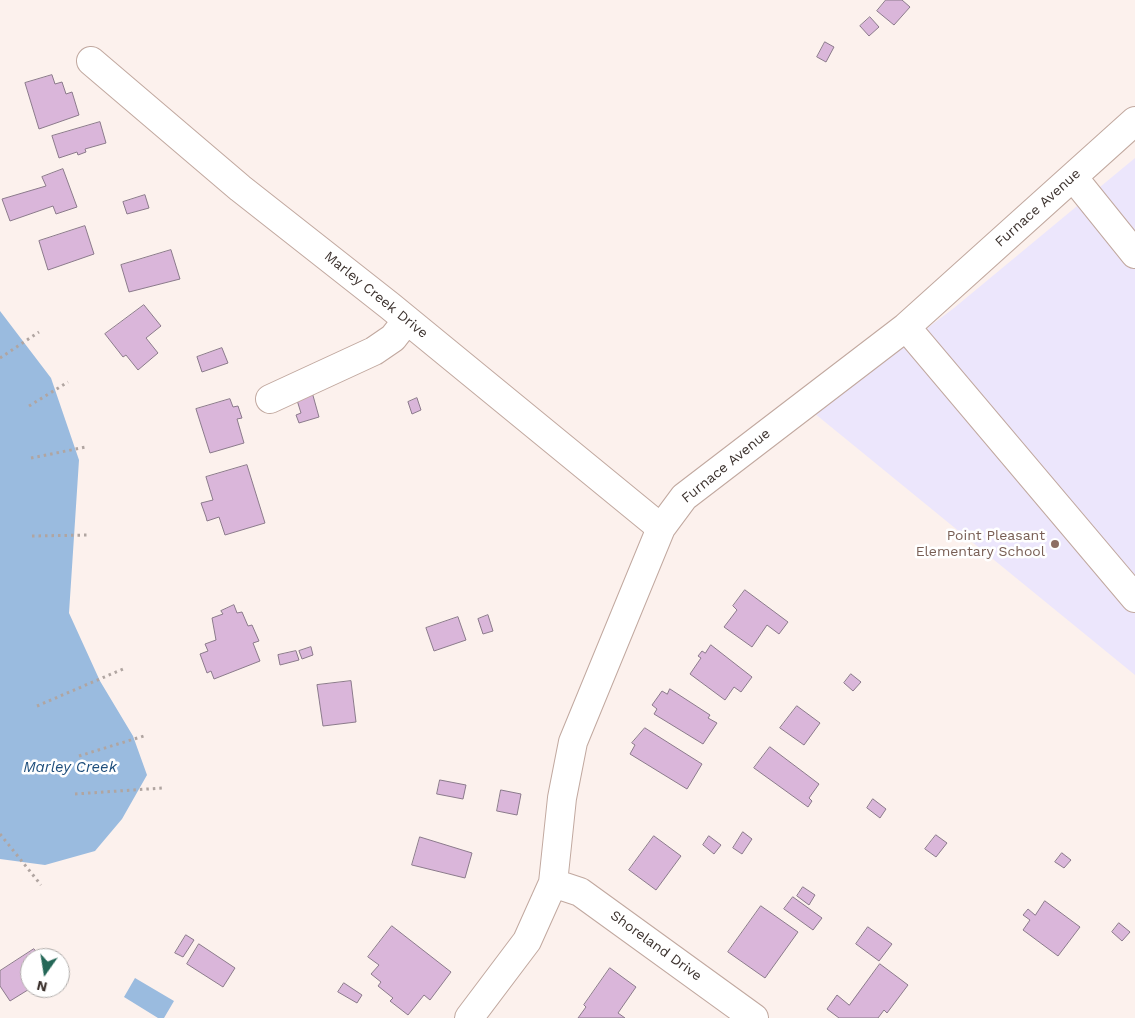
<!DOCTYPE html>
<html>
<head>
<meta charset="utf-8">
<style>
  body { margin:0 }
  #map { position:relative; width:1135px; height:1018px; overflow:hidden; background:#fcf1ed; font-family:"Work Sans",sans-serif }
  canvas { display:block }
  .north { position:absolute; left:20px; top:948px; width:50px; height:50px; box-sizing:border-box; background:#fff; border:1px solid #b1adab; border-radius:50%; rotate:193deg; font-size:14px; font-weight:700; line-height:20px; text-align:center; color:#3c322e }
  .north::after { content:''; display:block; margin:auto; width:18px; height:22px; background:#246757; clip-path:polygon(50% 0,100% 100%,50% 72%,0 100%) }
</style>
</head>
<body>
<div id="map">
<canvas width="1135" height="1018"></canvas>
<div class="north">N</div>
</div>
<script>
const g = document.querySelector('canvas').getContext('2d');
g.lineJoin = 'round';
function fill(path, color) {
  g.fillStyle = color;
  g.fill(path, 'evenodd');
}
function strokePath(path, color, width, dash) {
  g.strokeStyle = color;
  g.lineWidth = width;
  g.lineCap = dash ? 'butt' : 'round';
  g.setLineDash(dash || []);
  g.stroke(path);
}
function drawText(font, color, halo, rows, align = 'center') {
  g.font = font + ' "Work Sans",sans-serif';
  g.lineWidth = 5;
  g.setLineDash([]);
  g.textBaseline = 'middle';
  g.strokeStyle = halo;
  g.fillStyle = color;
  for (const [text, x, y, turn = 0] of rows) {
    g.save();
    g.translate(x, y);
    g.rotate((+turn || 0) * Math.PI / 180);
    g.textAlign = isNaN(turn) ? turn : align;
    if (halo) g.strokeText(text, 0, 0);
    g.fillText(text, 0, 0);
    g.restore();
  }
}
fill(new Path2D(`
  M1135,158v517l-321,-262 140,-105z`), '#ece6fc');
fill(new Path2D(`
  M0,311l51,67 28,82 -10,153 31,68 33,55 14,39 -25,44 -27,32 -50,14 -45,-6z
  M135,978l39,23 -10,17h-6l-34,-21z`), '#9abbdf');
const building = new Path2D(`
  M886,0h16l8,7 -16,18 -17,-14z
  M870,17l9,10 -10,9 -9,-10z
  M825,42l9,5 -8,15 -9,-5z
  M52,75l3,9 7,-2 4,12 6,-2 7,23 -40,14 -14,-46z
  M100,122l6,21 -21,6 1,3 -8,3 -1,-3 -18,6 -7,-22z
  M63,169l14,38 -21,7 -3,-8 -43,15 -8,-22 44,-13 -4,-9z
  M145,195l4,13 -22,6 -4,-12z
  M85,226l9,28 -46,16 -9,-29z
  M171,250l9,29 -51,13 -8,-27z
  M144,305l17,21 -15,12 12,15 -20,17 -12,-15 -3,2 -18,-23z
  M222,348l6,15 -26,9 -5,-15z
  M312,392l7,25 -20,6 -3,-8 5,-2 -5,-16z
  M417,398l4,12 -9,4 -4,-12z
  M230,399l3,8 5,-1 4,12 -5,1 7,24 -34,10 -14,-44z
  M247,465l18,58 -40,12 -6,-18 -12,4 -1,-4 -5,-14 12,-3 -7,-23z
  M745,590l43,32 -9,12 -12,-9 -15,22 -28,-20 13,-17 -4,-4z
  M234,605l3,8 5,-1 6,14 4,-1 7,16 -6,2 7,18 -46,18 -3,-8 -4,2 -7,-19 8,-3 -3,-7 11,-4 -4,-22 11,-4 -2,-3z
  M488,615l5,16 -10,3 -5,-15z
  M458,617l8,23 -32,11 -8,-23z
  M711,645l41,32 -11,15 -7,-5 -9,13 -35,-26 11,-16 -3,-2 4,-5 3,2z
  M311,647l2,8 -11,4 -3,-8z
  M296,651l3,9 -19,5 -2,-10z
  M851,674l10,8 -8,9 -9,-8z
  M351,681l5,41 -33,4 -6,-41z
  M670,689l40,26 -2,3 9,5 -14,21 -49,-30 3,-5 -5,-4 10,-14 5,3z
  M797,706l23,17 -16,22 -24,-17z
  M645,728l57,36 -15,25 -57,-35 5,-9 -3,-2z
  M770,747l49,37 -10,14 3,3 -4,6 -54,-39z
  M440,780l26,5 -3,14 -26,-5z
  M501,790l20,4 -4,21 -20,-4z
  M873,799l13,10 -6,9 -13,-10z
  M743,832l9,7 -10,15 -9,-6z
  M936,835l11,8 -11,14 -11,-8z
  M654,836l27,20 -25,34 -27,-20z
  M709,836l12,9 -7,9 -11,-9z
  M420,837l52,16 -7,25 -53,-13z
  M1062,853l9,7 -7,8 -9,-6z
  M803,887l12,8 -6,10 -12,-9z
  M793,897l29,21 -9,12 -29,-21z
  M1045,901l35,26 -22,29 -35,-26 7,-10 -7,-5 5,-6 7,6z
  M761,906l37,26 -33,46 -37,-26z
  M1119,923l11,9 -8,9 -10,-9z
  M392,926l59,46 -21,28 -6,-5 -16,20 -18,-14 3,-3 -15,-12 3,-4 -10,-8 8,-9 -11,-8z
  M868,927l24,17 -13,17 -23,-17z
  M186,935l8,5 -11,17 -8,-4z
  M199,944l36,24 -12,19 -36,-23z
  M34,949l7,9h-11l1,30 -21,13 -10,-15v-15z
  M880,964l28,21 -21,28 -3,-3 -6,8h-39l-12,-9 10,-14 12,10z
  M610,968l26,19 -18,26 7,5h-47l8,-11 -2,-2z
  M344,983l18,12 -5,8 -19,-11z`);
fill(building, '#dab6da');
strokePath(building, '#8b7a8b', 1);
const minor = new Path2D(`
  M91,61l149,127 150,118 271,222
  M1073,177l62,77
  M906,327l229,271
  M270,399l104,-48 19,-13 14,-18
  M553,883l27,9 174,126
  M469,1018l58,-77 26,-58 9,-85 11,-56 88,-214 23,-31 222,-170 229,-206`);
strokePath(minor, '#c1a89f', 30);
strokePath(new Path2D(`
  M0,358l39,-26
  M29,406l39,-24
  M31,458l55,-11
  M32,536l58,-1
  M37,706l86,-37
  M79,756l68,-21
  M75,794l87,-6
  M0,834l41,51`), '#b0a5a1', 3, [2.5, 4]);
strokePath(minor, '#fff', 28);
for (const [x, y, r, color] of [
  [1055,544,5,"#8d6e63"]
]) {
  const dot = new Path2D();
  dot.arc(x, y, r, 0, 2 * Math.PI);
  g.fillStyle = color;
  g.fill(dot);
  strokePath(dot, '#fff', 2);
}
drawText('14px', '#3c322e', '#fff', [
  ["Furnace Avenue",1038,208,-42],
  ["Marley Creek Drive",376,295,39],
  ["Furnace Avenue",726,466,-39],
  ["Shoreland Drive",656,946,36]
]);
drawText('14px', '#785e54', '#fff', [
  ["Point Pleasant",1045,536],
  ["Elementary School",1045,552]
], 'right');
drawText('italic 15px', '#1e4e7c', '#fff', [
  ["Marley Creek",70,768]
]);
</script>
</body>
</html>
